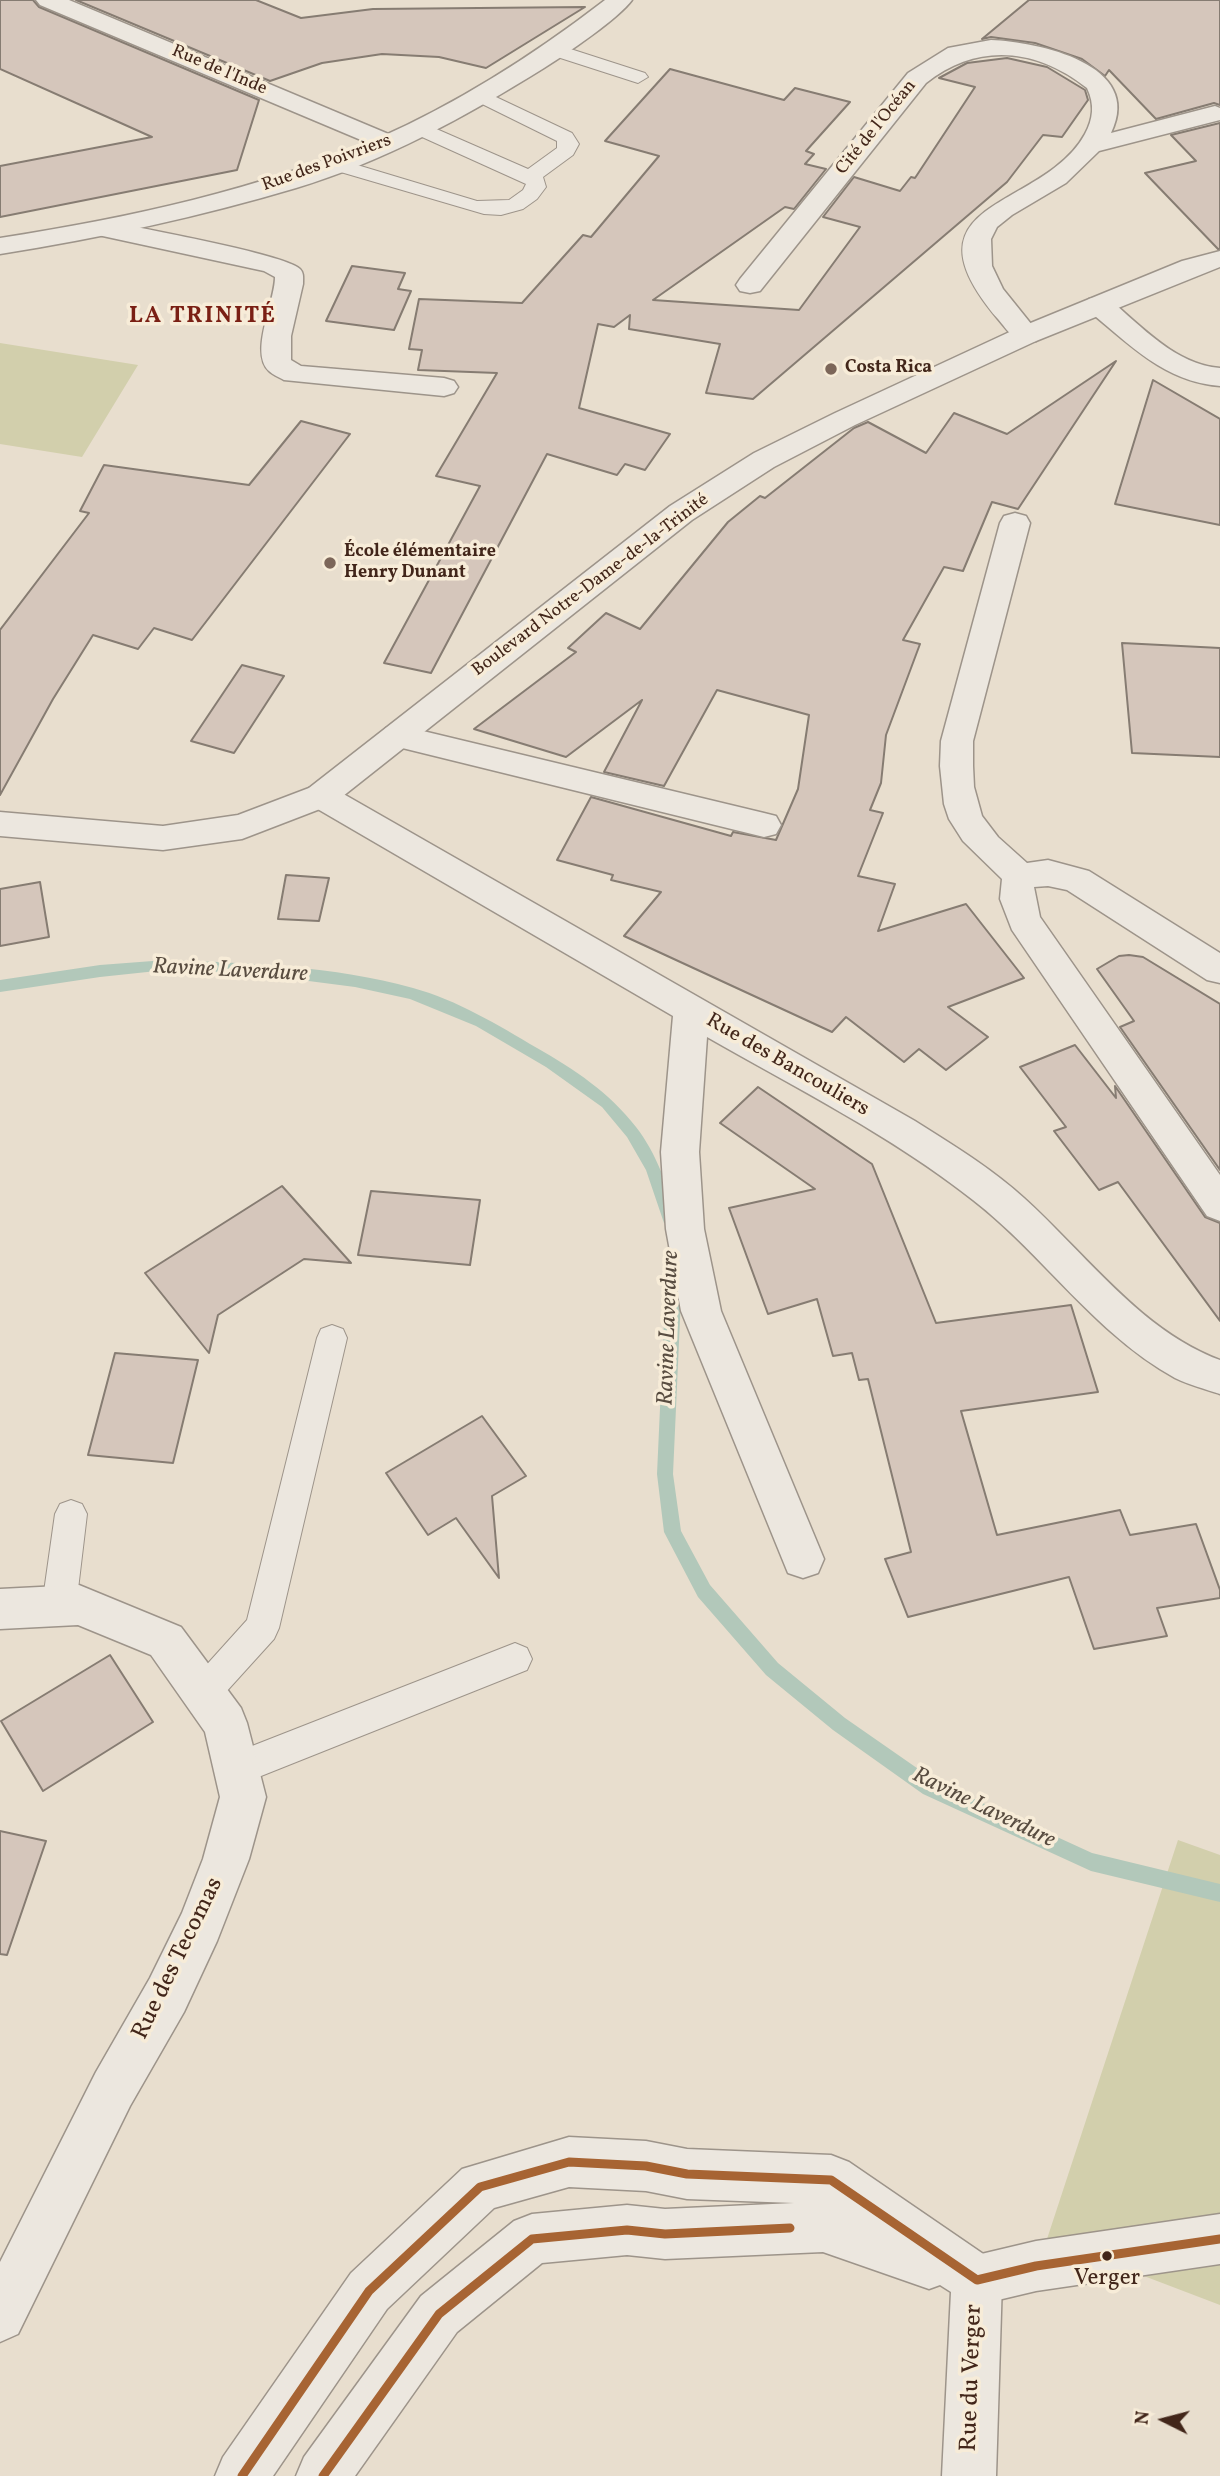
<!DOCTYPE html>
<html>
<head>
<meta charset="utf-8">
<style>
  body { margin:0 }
  #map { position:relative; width:1220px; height:2476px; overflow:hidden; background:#e8dece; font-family:Vollkorn,serif }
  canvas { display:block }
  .north { position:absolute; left:1129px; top:2385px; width:70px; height:70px; -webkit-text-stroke:5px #f7ecd8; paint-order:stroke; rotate:276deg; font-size:19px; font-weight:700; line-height:28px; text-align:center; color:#42261a }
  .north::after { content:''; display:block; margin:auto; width:24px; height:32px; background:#42261a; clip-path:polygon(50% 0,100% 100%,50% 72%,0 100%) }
</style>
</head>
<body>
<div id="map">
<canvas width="1220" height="2476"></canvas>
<div class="north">N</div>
</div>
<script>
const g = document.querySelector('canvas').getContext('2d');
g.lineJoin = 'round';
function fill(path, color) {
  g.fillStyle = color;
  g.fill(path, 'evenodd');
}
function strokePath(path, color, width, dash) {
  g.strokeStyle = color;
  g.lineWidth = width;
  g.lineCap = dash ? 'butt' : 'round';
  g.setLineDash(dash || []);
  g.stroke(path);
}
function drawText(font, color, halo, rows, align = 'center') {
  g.font = font + ' Vollkorn,serif';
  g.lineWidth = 7;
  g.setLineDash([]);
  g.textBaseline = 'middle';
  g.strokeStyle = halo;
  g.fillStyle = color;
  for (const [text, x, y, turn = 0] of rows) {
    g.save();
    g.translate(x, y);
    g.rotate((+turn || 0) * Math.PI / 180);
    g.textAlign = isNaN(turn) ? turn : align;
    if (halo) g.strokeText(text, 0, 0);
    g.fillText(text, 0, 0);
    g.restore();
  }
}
fill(new Path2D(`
  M0,343l138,22 -56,92 -82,-13z
  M1178,1840l42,15v450l-173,-66z`), '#d2cfac');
fill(new Path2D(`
  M166,960c83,3 167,6 247,28 44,12 85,37 124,60 37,21 73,45 99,79 21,27 31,59 42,91l-2,5h-12l-18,-53 -19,-33 -25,-30 -56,-40 -70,-41 -66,-27 -55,-12 -85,-11 -104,-6 -66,7 -100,15v-12l100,-15z
  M675,1247l6,2 2,5 -10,220 8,57 29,54 68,78 67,55 92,64 155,71 128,31v18l-129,-31 -168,-77 -90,-64 -67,-55 -68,-78 -34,-65 -7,-58 10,-220 2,-5z`), '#b2c8ba');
const building = new Path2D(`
  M0,0h33l6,7 220,93 -22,70 -237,47v-51l152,-29 -152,-68z
  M76,0h180l45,18 72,-9 212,-2 -99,61 -47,-11 -57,-3 -60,9 -52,18z
  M1029,0h191v105l-6,-2 -58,16 -47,-49 -4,6 -23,-17 -47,-16 -44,-6 -9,2z
  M1007,58l40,9 38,23 3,10 -26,37 -19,-2 -36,47 -254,217 -47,-6 14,-49 -91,-15 1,-14 -16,12 -16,-3 -19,84 91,26 -25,36 -20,-6 -8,11 -70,-21 -116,219 -47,-10 96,-177 -44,-10 61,-103 -79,-3 4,-20 -13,-1 10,-50 103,4 61,-68 8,2 68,-81 -54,-15 65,-72 114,31 11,-12 55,14 -44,49 8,3 -9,10 21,5 -32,40 -9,-2 -132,93 146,10 61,-83 -37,-10 31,-40 46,14 11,-14 4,1 60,-91 -36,-9 28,-15z
  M1220,123v126h-2l-73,-76 51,-12 -25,-26z
  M352,266l53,7 -7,16 13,2 -17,39 -68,-9z
  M1116,361l-98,148 -26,-7 -29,69 -19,-4 -41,73 17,4 -34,91 -5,48 -11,27 13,3 -25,63 37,8 -17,47 88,-27 58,74 -76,29 40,30 -42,33 -27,-21 -15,13 -58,-45 -14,15 -208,-96 37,-44 -50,-12 2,-5 -56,-15 34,-63 140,39 2,-4 43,8 22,-51 11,-74 -92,-25 -53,96 -60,-14 38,-72 -76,57 -92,-28 102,-77 -8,-4 38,-35 34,16 88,-107 32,-26 5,2 89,-70 14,-6 58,31 28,-40 53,21z
  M1153,380l67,39v106l-105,-21z
  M301,421l49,13 -158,206 -38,-12 -16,21 -45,-14 -40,64 -53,96v-165l89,-117 -9,-2 24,-46 145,20z
  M1122,643l98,5v109l-88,-4z
  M242,665l42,11 -50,77 -43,-12z
  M286,875l43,3 -10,43 -41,-2z
  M40,882l9,55 -49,9v-57z
  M1129,955l14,2 77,47v166l-100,-143 14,-6 -37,-52 22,-13z
  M1075,1045l41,53 -1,-12 90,131 15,6v98l-102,-139 -19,8 -45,-59 12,-4 -46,-60z
  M758,1087l114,77 64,159 135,-18 27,87 -137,19 36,124 123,-25 10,25 66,-11 24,66v8l-63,10 10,28 -73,13 -25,-72 -161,40 -23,-58 26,-7 -43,-173 -9,1 -7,-27 -19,3 -16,-57 -49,15 -39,-106 86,-19 -95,-66z
  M282,1186l69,77 -47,-4 -86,56 -9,38 -64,-80z
  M371,1191l109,9 -10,65 -112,-10z
  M115,1353l83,7 -25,103 -85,-8z
  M482,1416l44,60 -34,20 7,82 -43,-60 -28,17 -42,-62z
  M110,1655l43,67 -110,69 -42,-70z
  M0,1831l46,10 -39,114 -7,-1z`);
fill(building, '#d5c6bb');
strokePath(building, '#867c72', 2);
const service = new Path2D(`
  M555,44l90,29 3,4 -10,6 -90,-29 -2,-4 2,-4z
  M479,89l93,44 7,11 -6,11 -30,22 3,10 -9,12 -14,10 -22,6 -17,-1 -157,-46 -3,-4 3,-4 7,-2 143,43 32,-1 14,-10 3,-6 -115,-52 -3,-4 10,-6 7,2 103,45 29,-21v-7l-85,-42 -3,-4z
  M332,1325l11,4 4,9 -68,290 -5,11 -58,64 -12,5 -12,-5 -5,-11 5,-11 55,-61 70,-282 4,-9z
  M71,1500l11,4 5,10 -11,92 -5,11 -12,4 -12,-4 -5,-11 13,-92 5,-10z
  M515,1643l12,5 5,11 -5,11 -291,116 -12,-5 -5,-12 5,-12z`);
const minor = new Path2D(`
  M36,0h33l329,138 4,5 -4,5 -9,3 -9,-3 -340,-143z
  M991,40c47,2 154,24 120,93l104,-27 5,2v12l-121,31 -33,32 -54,32 -15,12 -6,12 1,27 11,23 37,46 -4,6c-20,5 -26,-8 -38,-22 -102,-121 45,-108 87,-185 8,-15 10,-29 2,-46 -51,-40 -109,-46 -161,-5l-166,208 -10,2 -10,-2 -4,-6 4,-6 168,-206 40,-25z
  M107,221c31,7 178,33 193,48 4,4 3,9 3,15l-12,52v24l10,6 143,12 10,3 4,6 -4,6 -10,3 -160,-16c-5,-3 -11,-5 -15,-9 -20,-19 6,-69 6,-94l-11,-6 -166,-36 -4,-6 4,-6z
  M1099,297l10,2c32,27 67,66 111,69v18c-55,-4 -91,-42 -131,-75l-4,-6 4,-6z
  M1015,513l11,3 4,7 -57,218v25l1,21 8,29 16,21 29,26 21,-3 41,11 131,82v30l-13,-3 -140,-90 -19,-4 -14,1 6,30 180,258v46l-13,-5 -195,-286 -12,-31 2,-20 -39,-38 -14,-22 -5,-15 -4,-38 1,-25 59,-218 4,-7z
  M398,725l366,88 12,3 5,9 -5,9 -12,3 -378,-93 -4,-8 4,-8z
  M321,784l12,4 582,333c38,24 76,47 109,77 61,55 117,133 196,162v34c-15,-5 -31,-9 -45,-16 -80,-44 -131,-123 -202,-178 -81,-64 -177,-112 -266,-163l-8,115 5,77 17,82 103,248 -6,14 -15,5 -15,-5 -107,-262 -15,-82 -5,-77 12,-136 -364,-212 -5,-8 5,-8z
  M79,1585l102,42 60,81 6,15 19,74 -17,62 -32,82 -33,71 -54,94 -112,228 -18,8v-80l96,-190 54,-94 32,-65 21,-54 17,-62 -15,-65 -54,-77 -73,-30 -78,4v-40z
  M1220,2214v50l-184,27 -59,14 -18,-7 -7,-18 7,-18 18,-7 59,-14z`);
const tertiary = new Path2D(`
  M605,0h27c-13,18 -67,55 -88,68 -77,48 -161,94 -248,120 -97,29 -196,50 -296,66v-16c129,-20 259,-48 379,-100 81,-36 156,-84 226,-138z
  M1220,251v16l-184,74 -181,84 -81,42 -82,53 -359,284 -91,35 -79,11 -163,-14v-24l163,14 75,-11 71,-27 361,-282 84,-53 81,-40 181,-84 166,-68z
  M569,2137l77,4 41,8 144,6 18,7 146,100 7,18 -6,196h-54l9,-184 -11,-7 -11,4 -106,-37 -158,7 -38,-4 -85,8 -85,69 -102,144h-59l8,-19 117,-161 93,-75 18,-7 95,-9 38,4 129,-6 -107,-4 -41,-8 -77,-4 -75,21 -107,101 -114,167h-58l8,-19 128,-184 111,-104z`);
strokePath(service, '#9d948a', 2);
strokePath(minor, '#9d948a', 3);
strokePath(tertiary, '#9d948a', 3);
fill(service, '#ece7df');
fill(minor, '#ece7df');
fill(tertiary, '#ece7df');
strokePath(new Path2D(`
  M977,2280l59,-14 184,-27
  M242,2476l127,-185 111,-104 89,-25 77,4 41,8 144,6 146,100
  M323,2476l116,-162 93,-75 95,-9 38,4 125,-6`), '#a76433', 9);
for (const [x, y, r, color] of [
  [831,369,7,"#7c6659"],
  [330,563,7,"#7c6659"],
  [1107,2256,6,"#42261a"]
]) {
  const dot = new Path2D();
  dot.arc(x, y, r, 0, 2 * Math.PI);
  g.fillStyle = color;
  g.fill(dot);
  strokePath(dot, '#f7ecd8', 2.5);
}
drawText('18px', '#42261a', '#f7ecd8', [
  ["Rue de l'Inde",219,71,23],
  ["Cité de l'Océan",877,128,-51],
  ["Rue des Poivriers",327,164,-20],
  ["Boulevard Notre-Dame-de-la-Trinité",591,586,-37]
]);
drawText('bold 18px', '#42261a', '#f7ecd8', [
  ["Costa Rica",845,369],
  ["École élémentaire",344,553],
  ["Henry Dunant",344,574]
], 'left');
drawText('21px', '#42261a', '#f7ecd8', [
  ["Rue des Bancouliers",787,1066,30]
]);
g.letterSpacing = '2px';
drawText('bold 23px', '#7a1f14', '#f7ecd8', [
  ["LA TRINITÉ",203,318]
]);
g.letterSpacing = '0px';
drawText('italic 23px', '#584c40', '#f7ecd8', [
  ["Ravine Laverdure",230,972,3],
  ["Ravine Laverdure",670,1328,-88],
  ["Ravine Laverdure",983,1809,26]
]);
drawText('23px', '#42261a', '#f7ecd8', [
  ["Verger",1107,2280]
]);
drawText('24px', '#42261a', '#f7ecd8', [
  ["Rue des Tecomas",179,1959,-64],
  ["Rue du Verger",973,2378,-88]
]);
</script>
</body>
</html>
